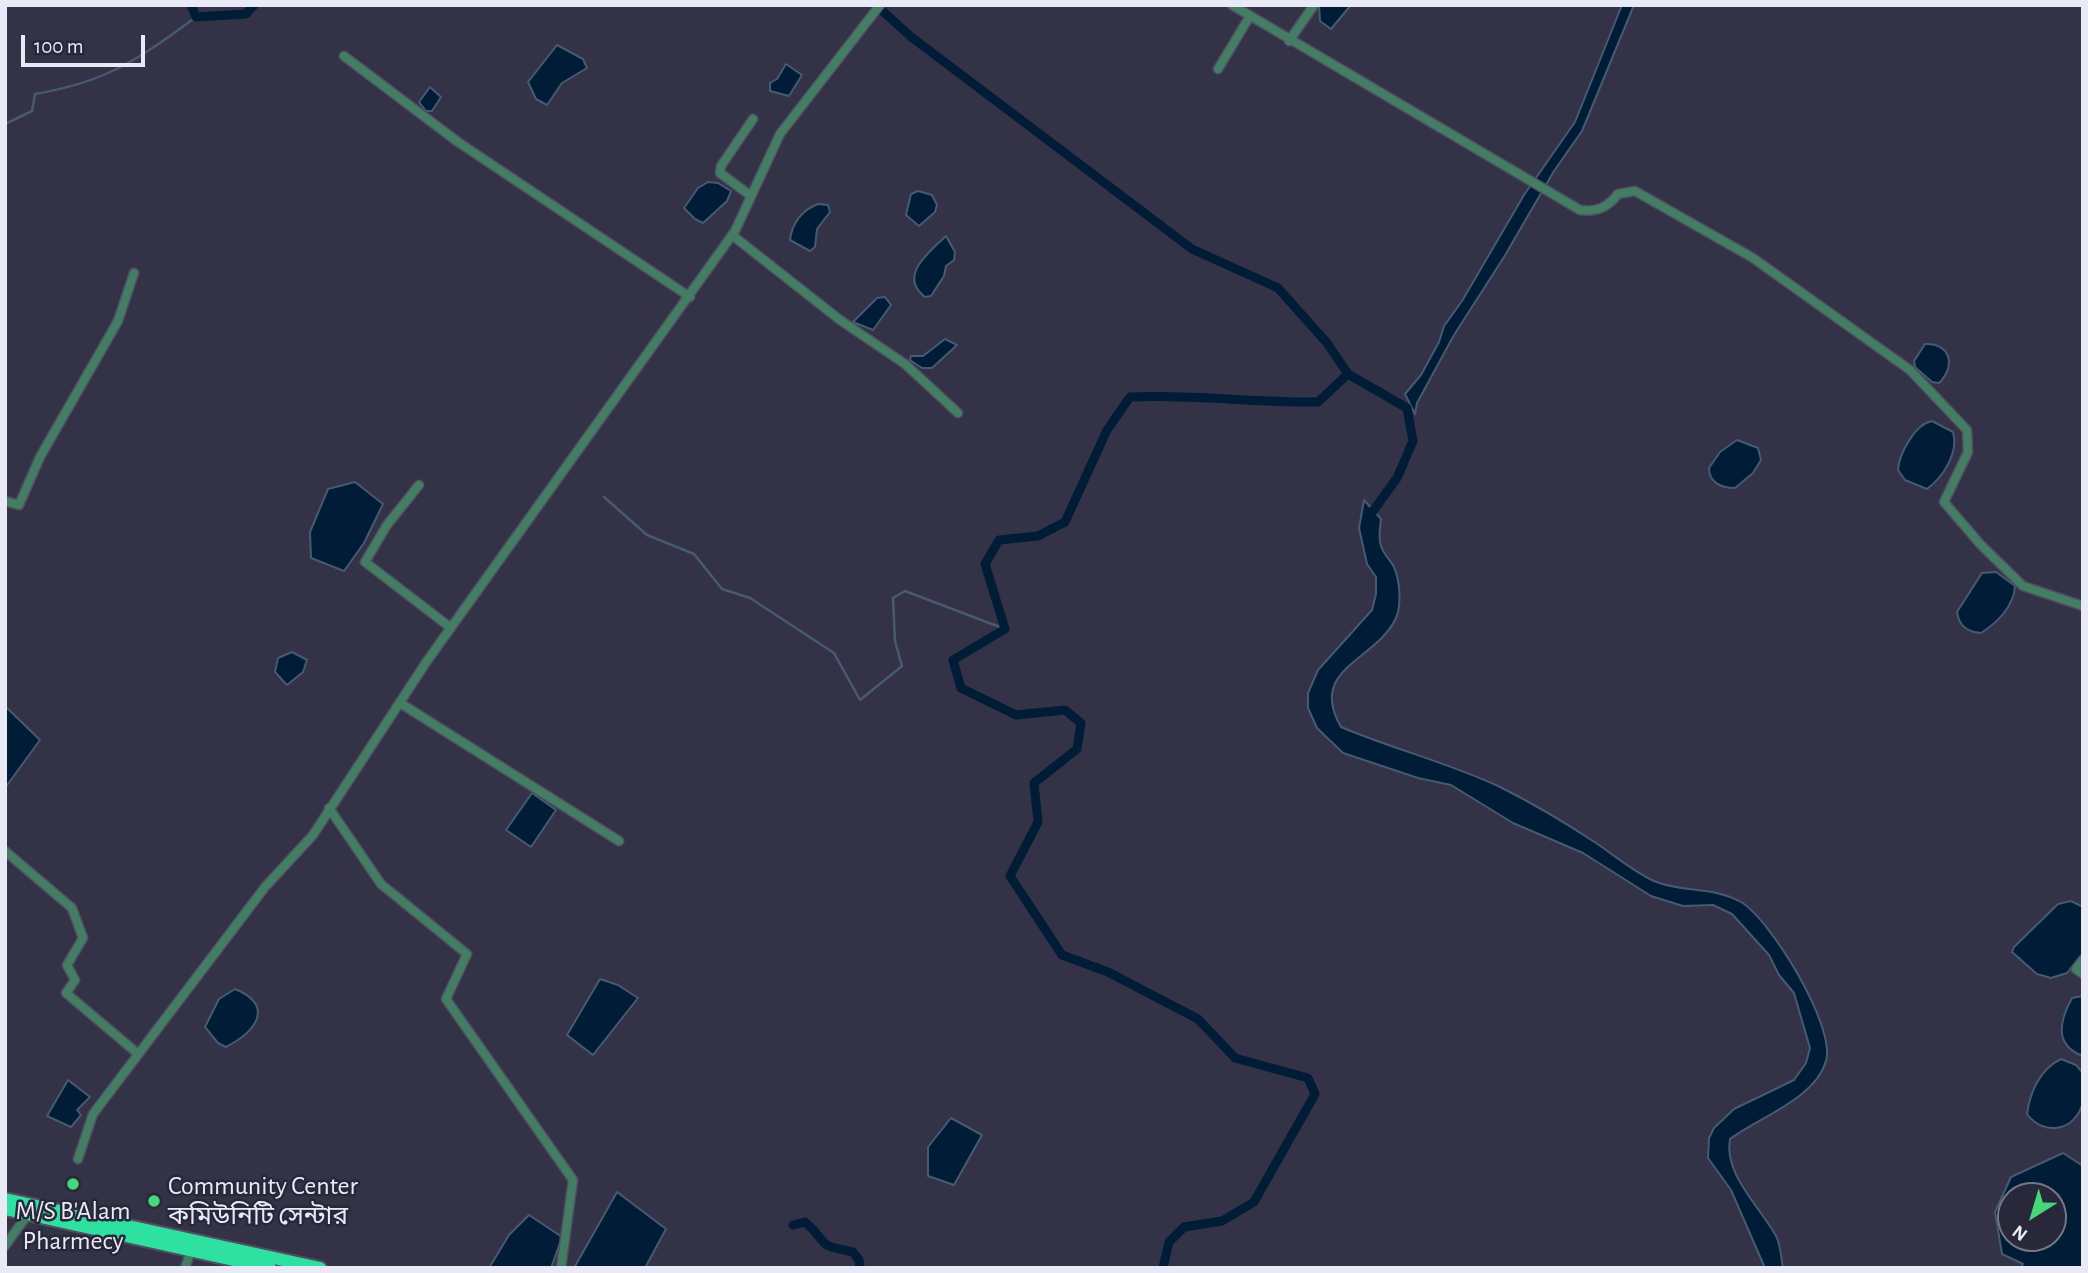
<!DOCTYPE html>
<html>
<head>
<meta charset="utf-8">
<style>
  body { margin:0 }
  #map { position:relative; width:2088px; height:1273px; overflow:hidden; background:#333246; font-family:"Alegreya Sans",sans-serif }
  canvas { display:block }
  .frame { position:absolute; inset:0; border:7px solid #eaeaf7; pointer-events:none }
  .north { position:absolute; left:1997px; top:1182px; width:70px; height:70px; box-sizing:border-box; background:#29283b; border:2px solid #767686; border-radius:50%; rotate:217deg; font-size:19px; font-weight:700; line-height:28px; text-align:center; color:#eaeaf7 }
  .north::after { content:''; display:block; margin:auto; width:24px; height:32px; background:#46d77a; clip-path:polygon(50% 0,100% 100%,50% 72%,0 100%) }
  .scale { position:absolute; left:21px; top:35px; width:124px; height:32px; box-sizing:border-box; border:4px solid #eaeaf7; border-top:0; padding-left:9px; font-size:21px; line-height:24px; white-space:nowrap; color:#eaeaf7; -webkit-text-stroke:5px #29283b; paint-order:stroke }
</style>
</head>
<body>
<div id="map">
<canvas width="2088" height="1273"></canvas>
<div class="frame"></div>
<div class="north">N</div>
<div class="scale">100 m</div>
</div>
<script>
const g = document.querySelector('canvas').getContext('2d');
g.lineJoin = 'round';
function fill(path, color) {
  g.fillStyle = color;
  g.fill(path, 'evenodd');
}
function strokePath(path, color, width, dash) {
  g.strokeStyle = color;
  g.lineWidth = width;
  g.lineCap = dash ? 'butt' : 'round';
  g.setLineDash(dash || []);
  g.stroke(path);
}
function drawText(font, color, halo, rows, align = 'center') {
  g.font = font + ' "Alegreya Sans","Noto Sans Bengali",sans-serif';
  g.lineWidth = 5;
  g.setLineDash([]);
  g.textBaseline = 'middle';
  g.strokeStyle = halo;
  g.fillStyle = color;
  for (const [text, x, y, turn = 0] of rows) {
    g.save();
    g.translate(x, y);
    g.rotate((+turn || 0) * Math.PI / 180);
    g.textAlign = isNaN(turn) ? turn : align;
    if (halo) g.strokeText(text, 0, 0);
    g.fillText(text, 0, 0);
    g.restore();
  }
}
const water = new Path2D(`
  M1319,5h32l-20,24 -11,-8z
  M1622,5h12l-52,126 -28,40 -50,86 -50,78 -37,68 -2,11 -10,-20 16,-19 18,-33 5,-16 18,-25 62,-106 51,-73z
  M557,45l26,14 4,9 -25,15 -15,22 -11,-6 -8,-17z
  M786,64l16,11 -13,21 -19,-5v-8l7,-4z
  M430,87l11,10 -9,14h-6l-7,-9z
  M708,182l10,1 13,8 -4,10 -24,22 -8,-4 -11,-11 14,-20z
  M918,191l14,4 5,10 -2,7 -16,14 -13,-11 5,-21z
  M818,204l10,1 2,7 -13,17 -2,18 -5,4 -20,-11c2,-17 12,-30 28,-36z
  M946,236l9,16 -1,8 -8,6 -2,10 -13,20 -6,1c-27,-21 3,-44 21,-61z
  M885,297l6,8 -18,25 -20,-8 24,-24z
  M945,339l12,6 -25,23h-10l-12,-8 1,-4h12z
  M1925,344c26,-1 31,22 14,39l-7,-1 -17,-15 -1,-6z
  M1932,421l21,11c6,20 -9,44 -26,57l-22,-9 -7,-10c1,-16 17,-46 34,-49z
  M1737,440l21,8 3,12 -8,13 -18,15c-13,0 -26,-5 -26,-20l11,-16z
  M355,482l28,22 -19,39 -20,28 -33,-13 -1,-26 18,-43z
  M1364,500l17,19c-1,8 -3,19 0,27 2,7 8,13 12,19 7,14 9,39 3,53 -20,43 -89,50 -55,109 52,22 108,36 159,60 32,16 66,36 96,56 18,12 38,29 58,38 28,12 59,5 87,21 29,17 95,124 85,159 -11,38 -67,56 -96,78 -7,34 30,68 46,97 5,9 5,22 7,32h-18l-34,-78 -23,-32 1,-20 5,-10 20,-19 60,-29 12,-17 4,-15 -16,-55 -15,-18 -10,-20 -37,-41 -19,-9 -30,1 -32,-10 -68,-43 -70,-30 -62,-38 -33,-7 -75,-25 -26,-25 -9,-20v-15l10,-23 54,-60 4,-16v-17l-9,-13 -8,-36z
  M1996,572l19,14c-1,20 -18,37 -34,47 -14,-1 -22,-7 -24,-21l25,-39z
  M292,652l15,8 -4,12 -16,13 -12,-13 3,-14z
  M5,706l35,34 -35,48z
  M532,793l24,17 -25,37 -25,-17z
  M2071,901l12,6v46l-16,20 -16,5 -14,-4 -25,-22 2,-5 44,-43z
  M600,979l18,6 20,13 -45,57 -26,-20z
  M235,989c41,17 20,43 -9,58l-8,-4 -13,-16 14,-28z
  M2083,996v60c-30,-11 -23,-36 -11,-58z
  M2061,1059l15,6 7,8c0,9 2,20 0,29 -7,29 -39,35 -56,12 3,-22 13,-45 34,-55z
  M68,1080l22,17 -13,13 4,5 -10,12 -24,-11z
  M951,1118l31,17 -28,50 -26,-9v-29z
  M2063,1153l20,13v102h-62l2,-4 -21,-10 -7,-42 16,-35zM2011,1196h42v42h-42z
  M617,1192l49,37 -21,39h-71z
  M529,1215l33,22 -11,31h-62l20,-33z`);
fill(water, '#001c37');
strokePath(water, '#465a71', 2);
strokePath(new Path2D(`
  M5,124l27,-13 3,-17c72,-12 104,-35 161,-77
  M604,497l43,38 47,19 28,35 28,9 84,55 26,47 42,-34 -7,-25 -2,-43 12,-7 100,38`), '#465a71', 2.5);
strokePath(new Path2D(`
  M191,5l5,12 50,-3 8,-9
  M876,5l34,31 282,213 86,39 49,55 21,31 59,34 6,33 -16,37 -29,40
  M793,1225l12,-3c27,23 7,22 48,30l6,8 1,8
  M1163,1268l6,-26 15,-15 38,-6 32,-19 61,-108 -7,-16 -73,-20 -37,-39 -90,-47 -46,-17 -52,-79 28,-54 -4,-39 43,-34 4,-26 -16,-13 -49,5 -55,-27 -8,-28 52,-31 -20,-65 14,-24 39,-4 27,-14 42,-92 23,-33c63,-3 125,6 188,5l30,-28`), '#001c37', 9);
const minor = new Path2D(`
  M1232,5l348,205c17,2 27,-2 38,-16l17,-3 118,67 157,112 57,60 1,22 -24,50 37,43 42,41 60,20
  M1289,41l25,-36
  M344,56l114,86 232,155
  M1218,69l32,-53
  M751,196l-31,-23 1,-7 32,-47
  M732,235l108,85 65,44 53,49
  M419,485l-32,40 -22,37 86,66
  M5,501l14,4 21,-48 78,-136 16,-48
  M400,703l219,138
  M329,808l52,76 86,70 -21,45 127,181 -12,88
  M5,851l67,57 11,30 -16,27 8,15 -9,13 71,60
  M2083,960l-7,9 7,5
  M78,1159l15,-45 172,-227 48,-52 114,-174 308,-430 45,-97 100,-129
  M5,1246l23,-32
  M185,1268l6,-18`);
const highway = new Path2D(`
  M5,1199l315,69
  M5,1209l265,59`);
strokePath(minor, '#504f62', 11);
strokePath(highway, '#504f62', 16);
strokePath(minor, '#437d63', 8);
strokePath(highway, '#2ee1a1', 12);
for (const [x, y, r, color] of [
  [73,1184,7,"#46d77a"],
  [154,1201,7,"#46d77a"]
]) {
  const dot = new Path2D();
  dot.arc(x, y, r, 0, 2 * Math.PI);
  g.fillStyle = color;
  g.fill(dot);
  strokePath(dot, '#29283b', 2.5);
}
drawText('26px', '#eaeaf7', '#29283b', [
  ["Community Center",168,1186],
  ["কমিউনিটি সেন্টার",168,1216],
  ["M/S B'Alam",73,1211,"center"],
  ["Pharmecy",73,1241,"center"]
], 'left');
</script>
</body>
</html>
